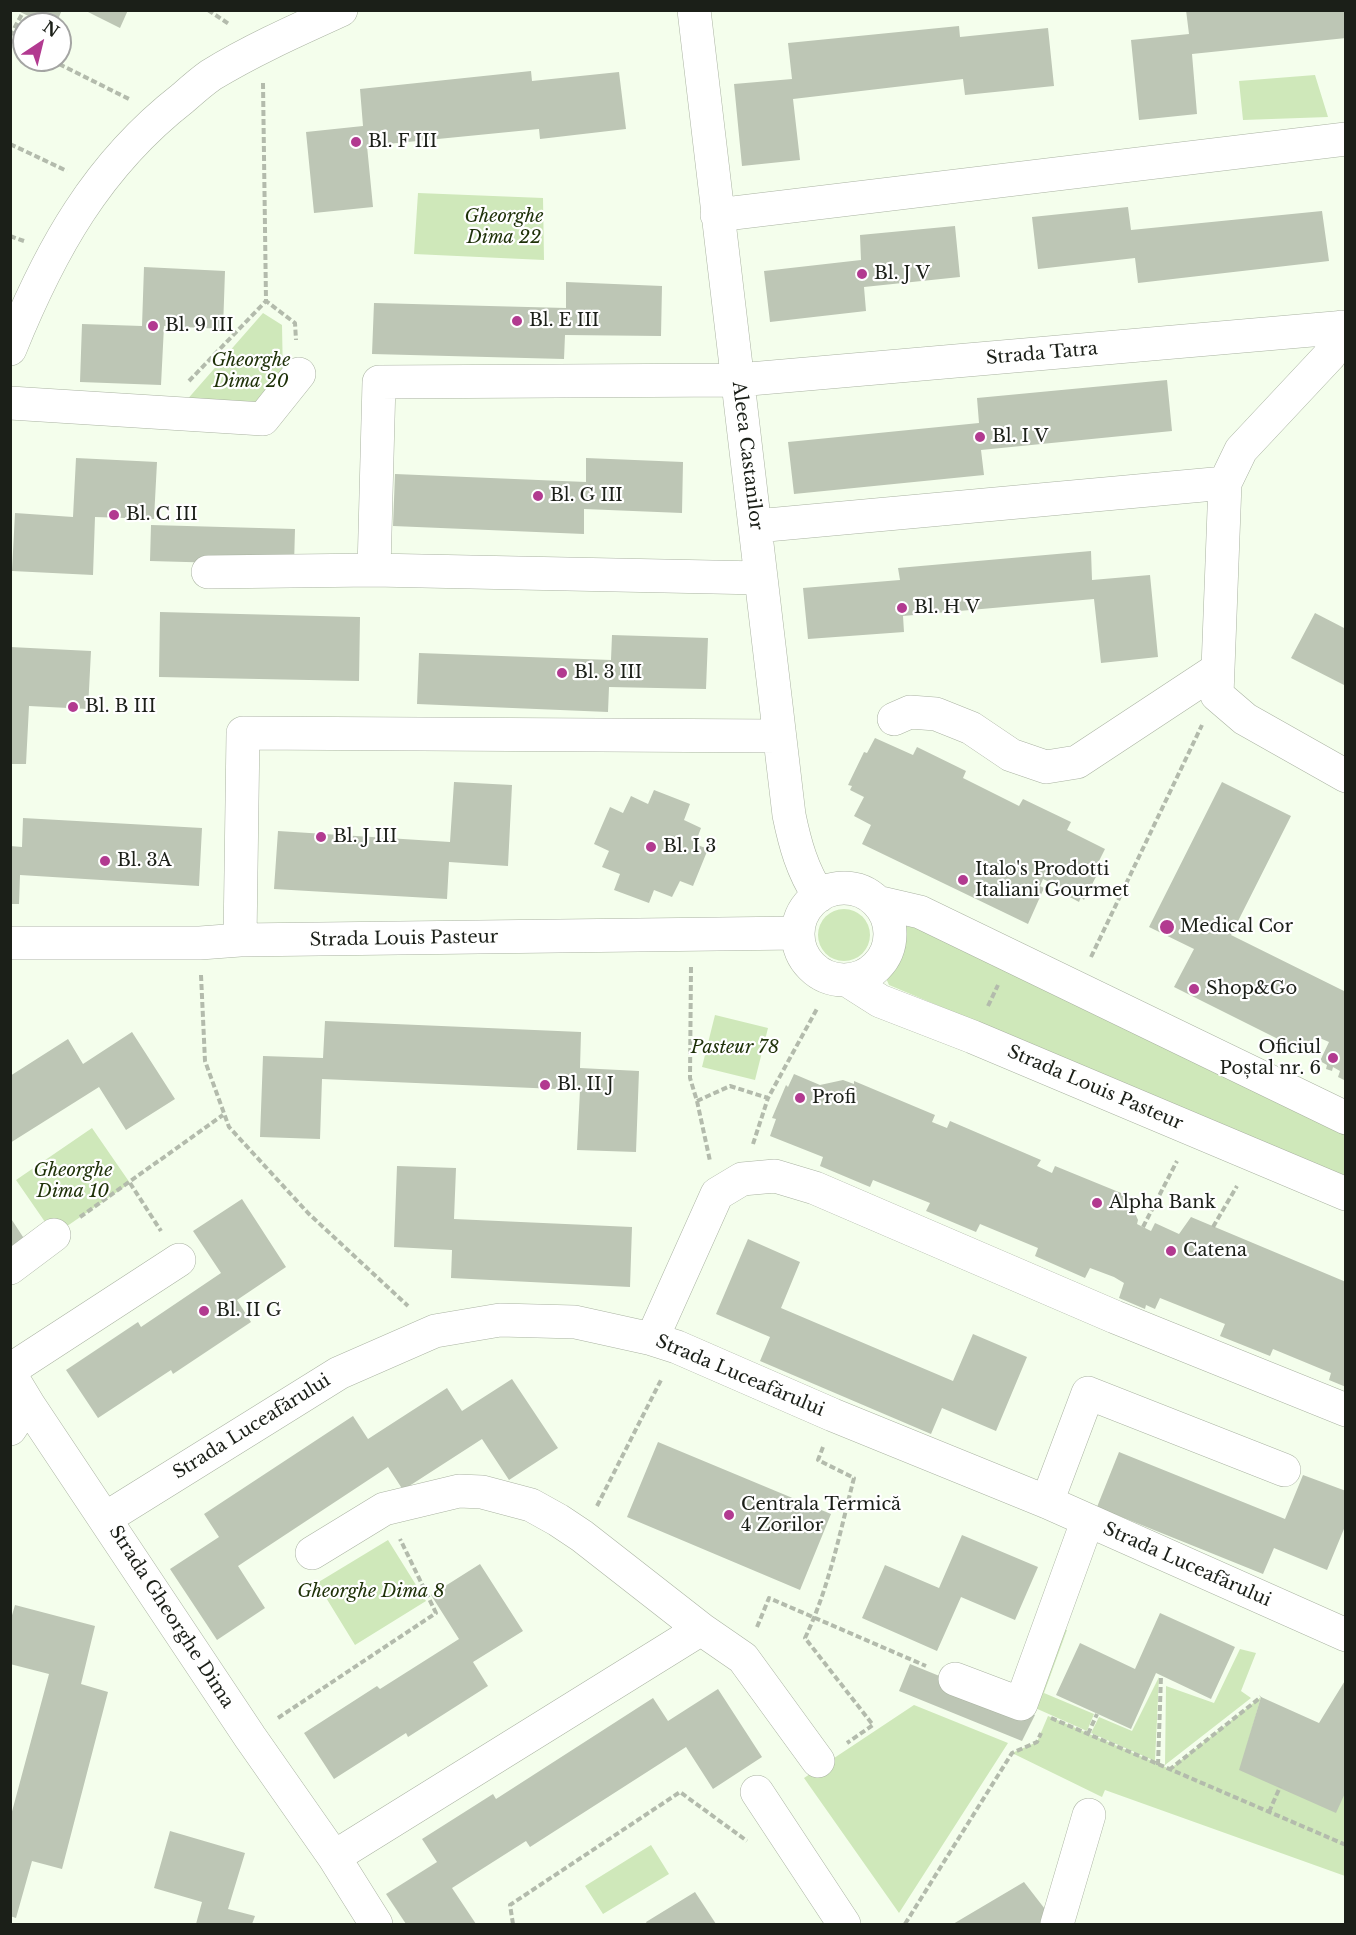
<!DOCTYPE html>
<html>
<head>
<meta charset="utf-8">
<style>
  body { margin:0 }
  #map { position:relative; width:1356px; height:1935px; overflow:hidden; background:#f4feec; font-family:"Libre Baskerville",serif }
  canvas { display:block }
  .frame { position:absolute; inset:0; border:12px solid #1b1f18; pointer-events:none }
  .north { position:absolute; left:12px; top:12px; width:60px; height:60px; box-sizing:border-box; background:#fff; border:2px solid #a4a5a3; border-radius:50%; rotate:35deg; font-size:16px; font-weight:700; line-height:24px; text-align:center; color:#1b1f18 }
  .north::after { content:''; display:block; margin:auto; width:21px; height:27px; background:#b23a90; clip-path:polygon(50% 0,100% 100%,50% 72%,0 100%) }
</style>
</head>
<body>
<div id="map">
<canvas width="1356" height="1935"></canvas>
<div class="frame"></div>
<div class="north">N</div>
</div>
<script>
const g = document.querySelector('canvas').getContext('2d');
g.lineJoin = 'round';
function fill(path, color) {
  g.fillStyle = color;
  g.fill(path, 'evenodd');
}
function strokePath(path, color, width, dash) {
  g.strokeStyle = color;
  g.lineWidth = width;
  g.lineCap = dash ? 'butt' : 'round';
  g.setLineDash(dash || []);
  g.stroke(path);
}
function drawText(font, color, halo, rows, align = 'center') {
  g.font = font + ' "Libre Baskerville",serif';
  g.lineWidth = 4.5;
  g.setLineDash([]);
  g.textBaseline = 'middle';
  g.strokeStyle = halo;
  g.fillStyle = color;
  for (const [text, x, y, turn = 0] of rows) {
    g.save();
    g.translate(x, y);
    g.rotate((+turn || 0) * Math.PI / 180);
    g.textAlign = isNaN(turn) ? turn : align;
    if (halo) g.strokeText(text, 0, 0);
    g.fillText(text, 0, 0);
    g.restore();
  }
}
fill(new Path2D(`
  M1315,75l13,42 -85,3 -4,-39z
  M418,193l125,5 1,62 -130,-6z
  M263,313l19,12 1,54 -24,30 -74,-7z
  M818 935a26 26 0 1 1 52 0a26 26 0 1 1-52 0Z
  M915,924l430,208v44l-456,-191 -4,-9 21,-49z
  M715,1015l53,13 -13,52 -53,-13z
  M92,1128l38,55 -76,52 -38,-55z
  M388,1540l38,61 -71,44 -38,-62z
  M1052,1625l15,5 -23,63 50,21 -7,17 -63,-28z
  M1240,1649l16,4 -15,38 10,7 -86,67 1,-79 48,17z
  M1159,1677l-4,84 -64,-28 8,-16 33,14z
  M1261,1697l-21,73 105,21v85l-240,-86 -3,7 -90,-44 25,-11 11,-26 122,53z
  M914,1705l94,38 -109,170 -95,-135z
  M651,1845l18,29 -66,40 -18,-28z`), '#cfe8ba');
fill(new Path2D(`
  M16,10h46l-6,14h-11z
  M84,10h44l-8,18z
  M1186,10h160v28l-154,16 5,60 -58,6 -8,-80 58,-6z
  M959,26l1,11 88,-9 6,58 -89,9 -2,-16 -170,20 7,61 -58,6 -8,-82 58,-5 -4,-36z
  M531,71l1,10 87,-9 7,57 -86,10 -1,-10 -172,17 6,61 -59,6 -8,-81 57,-6 -3,-37z
  M1128,207l3,23 191,-19 7,50 -191,22 -3,-25 -97,11 -6,-52z
  M955,226l5,51 -96,10 2,24 -96,11 -6,-51 97,-11 -1,-25z
  M144,267l81,4 -2,58 -59,-3 -3,59 -81,-3 2,-58 60,2z
  M566,282l96,4 -1,50 -96,-1 -1,24 -192,-5 2,-51 192,5z
  M1167,380l5,51 -191,19 3,25 -190,19 -6,-52 191,-19 -2,-25z
  M76,458l81,4 -3,57 -59,-2 -2,58 -81,-4 3,-58 58,4z
  M586,458l97,4 -1,51 -98,-4v25l-191,-8 2,-52 191,8z
  M151,525l144,4 -1,36 -144,-4z
  M1091,551l1,29 58,-5 8,82 -57,6 -7,-64 -191,17 1,16 -96,7 -5,-51 97,-8 -2,-12z
  M160,612l200,5 -1,64 -200,-4z
  M1315,613l31,16v57l-55,-28z
  M612,635l96,3 -2,51 -97,-2 -1,25 -191,-8 2,-51 192,7z
  M10,647l81,4 -3,58 -59,-3 -3,58h-16z
  M875,738l38,17 4,-8 49,24 -3,7 56,28 4,-7 48,23 -4,8 38,19 -8,16 4,2 -17,33 -3,-3 -2,5 -13,-7 2,-4 -25,-12 -3,7 4,2 -16,36 -166,-80 9,-19 -17,-9 10,-19 -14,-7 2,-4 -4,-1 16,-33 3,1z
  M454,782l58,3 -4,81 -59,-4 -2,37 -173,-10 4,-58 172,11z
  M1222,782l69,34 -60,119 115,57v89l-8,-4 2,-6 -7,-4 -1,4 -6,-2 1,-4 -7,-4 9,-19 -14,-6 -9,17 -132,-66 20,-38 -45,-22z
  M654,790l36,14 -6,16 17,8 -6,16 13,5 -15,37 -13,-5 -8,16 -18,-7 -5,13 -35,-13 6,-16 -18,-7 7,-16 -15,-7 16,-37 13,6 8,-17 17,8z
  M23,818l179,10 -3,58 -179,-11 -1,29h-9v-58l12,1z
  M325,1021l256,11 -1,36 59,3 -3,81 -59,-2 3,-60 -258,-11 -2,60 -60,-2 3,-81 60,2z
  M132,1032l43,67 -49,31 -27,-43 -89,56v-67l58,-37 15,25z
  M794,1074l26,11 23,-5 11,4v-3l81,34 -3,7 15,6 3,-7 91,39 -4,6 15,7 3,-7 71,29 -1,3 4,2 9,20 -1,4 14,7 4,-8 24,11 12,-17 155,65v105l-17,-7 2,-7 -58,-24 -3,7 -50,-20 5,-12 -65,-26 -5,11 -9,-4 -1,4 -26,-11 5,-15 -10,-6 -24,-9 -5,10 -50,-22 3,-8 -58,-24 -4,8 -50,-21 4,-8 -57,-23 -3,7 -50,-21 3,-9 -53,-21 6,-17 -4,-1 14,-33 2,2z
  M397,1166l59,2 -2,51 178,8 -2,60 -179,-9 1,-28 -58,-3z
  M242,1199l44,68 -49,33 14,22 -78,52 -2,-4 -73,48 -32,-48 72,-48 3,5 80,-54 -28,-42z
  M10,1217l15,23 -15,9z
  M748,1239l52,23 -19,46 172,73 20,-47 54,23 -31,74 -54,-23 -11,26 -171,-73 10,-24 -54,-23z
  M512,1379l46,69 -49,32 -27,-41 -79,51 -15,-23 -150,99 27,42 -48,32 -47,-71 49,-32 -15,-23 149,-98 15,23 79,-51 15,23z
  M658,1442l173,72 -31,76 -173,-73z
  M1119,1452l166,67 18,-44 43,16v33l-19,46 -53,-22 -11,26 -166,-67z
  M962,1535l76,32 -23,53 -54,-23 -24,54 -75,-33 23,-53 54,23z
  M480,1564l43,67 -50,31 15,24 -80,51 -2,-4 -72,46 -30,-46 73,-47 3,3 79,-50 -28,-44z
  M15,1605l80,21 -14,58 27,8 -46,177 -30,-8 -16,57 -6,-2v-97l39,-145 -39,-10v-42z
  M1160,1613l75,34 -24,52 -55,-26 -25,56 -75,-34 24,-52 55,26z
  M910,1664l125,51 -13,26 -123,-50z
  M1346,1679v112l-10,22 -97,-43 22,-73 58,26z
  M718,1689l44,68 -49,32 -27,-42 -156,100 -4,-6 -74,47 24,36h-70l-20,-30 51,-32 -15,-23 71,-45 3,5 157,-101 15,23z
  M170,1831l75,22 -17,56 27,7 -3,8h-56l6,-22 -48,-14z
  M1024,1882l31,40 -4,2h-98z
  M695,1892l21,32h-69l-1,-2z`), '#bdc6b5');
const minor = new Path2D(`
  M694,10l95,805c6,29 13,55 30,81
  M717,215l629,-76
  M1341,327l-4,17 -8,12 -88,94 -16,33 -8,212 28,24 101,57
  M10,349c40,-99 87,-184 173,-251 9,-8 18,-16 28,-23 41,-25 86,-45 130,-65
  M10,403l253,16 36,-45
  M756,526l469,-43
  M208,572l166,-2
  M761,578l-387,-8 5,-188 359,-2 608,-53
  M894,719l16,-7 26,2 35,14 40,27 35,12 31,-5 141,-93
  M798 934a46 46 0 1 1 92 0a46 46 0 1 1-92 0Z
  M877,902l43,10 426,206
  M240,940l3,-207 535,3
  M10,943h190l40,-3 558,-7
  M847,980l33,21 93,36 373,157
  M10,1268l44,-33
  M652,1339l65,-145 25,-15 33,-3 40,12 300,129 231,93
  M10,1370l169,-110
  M10,1374l20,33 220,330 84,120 42,67
  M10,1429l12,-18 8,-4
  M1047,1502l41,-109 196,77
  M106,1518l233,-145 96,-42 65,-11 75,2 77,17 25,8 156,68 214,87 299,133
  M312,1553l72,-44 75,-18 23,1 49,13 27,15 24,16 119,93 -367,228
  M701,1629l42,29 75,103
  M955,1679l66,25 66,-182
  M757,1792l87,132
  M1057,1924l32,-109`);
strokePath(minor, '#aab3a2', 34);
strokePath(new Path2D(`
  M208,10l21,14
  M10,36l12,-22
  M10,40l14,7
  M51,60l80,40
  M263,83l3,218 29,22 1,17
  M10,144l57,27
  M10,236l14,5
  M189,381l77,-80
  M1091,957l111,-232
  M691,967l-1,111 7,23 13,60
  M201,975l4,86 24,66 79,86 100,93
  M988,1006l10,-21
  M697,1101l33,-15 38,12 50,-91
  M753,1144l15,-46
  M130,1183l31,48
  M80,1217l143,-102
  M1143,1227l34,-66
  M1213,1227l24,-41
  M823,1447l-5,13 36,18c-14,54 -25,110 -49,160l68,87 -26,18
  M597,1506l65,-128
  M757,1627l12,-29 157,68
  M278,1718l158,-105 -36,-74
  M1051,1718l295,127
  M1088,1734l9,-20
  M1158,1765l3,-89
  M1169,1770l92,-73
  M1269,1812l11,-25
  M513,1924l-3,-19 170,-113 67,49
  M905,1924l107,-171 25,-11 4,-9`), '#b3bbac', 4, [6, 3]);
strokePath(minor, '#fff', 33);
for (const [x, y, r, color] of [
  [356,142,6,"#b23a90"],
  [862,274,6,"#b23a90"],
  [517,321,6,"#b23a90"],
  [153,326,6,"#b23a90"],
  [980,437,6,"#b23a90"],
  [538,496,6,"#b23a90"],
  [114,515,6,"#b23a90"],
  [902,608,6,"#b23a90"],
  [562,673,6,"#b23a90"],
  [73,707,6,"#b23a90"],
  [321,837,6,"#b23a90"],
  [651,847,6,"#b23a90"],
  [105,861,6,"#b23a90"],
  [963,880,6,"#b23a90"],
  [1167,927,8,"#b23a90"],
  [1194,989,6,"#b23a90"],
  [1333,1058,6,"#b23a90"],
  [545,1085,6,"#b23a90"],
  [800,1098,6,"#b23a90"],
  [1097,1203,6,"#b23a90"],
  [1171,1251,6,"#b23a90"],
  [204,1311,6,"#b23a90"],
  [729,1515,6,"#b23a90"]
]) {
  const dot = new Path2D();
  dot.arc(x, y, r, 0, 2 * Math.PI);
  g.fillStyle = color;
  g.fill(dot);
  strokePath(dot, '#fff', 2);
}
drawText('18px', '#1b1f18', '#fff', [
  ["Bl. F III",368,142],
  ["Bl. J V",874,274],
  ["Bl. E III",529,321],
  ["Bl. 9 III",165,326],
  ["Bl. I V",992,437],
  ["Bl. G III",550,496],
  ["Bl. C III",126,515],
  ["Bl. H V",914,608],
  ["Bl. 3 III",574,673],
  ["Bl. B III",85,707],
  ["Bl. J III",333,837],
  ["Bl. I 3",663,847],
  ["Bl. 3A",117,861],
  ["Italo's Prodotti",975,870],
  ["Italiani Gourmet",975,891],
  ["Medical Cor",1180,927],
  ["Shop&Go",1206,989],
  ["Oficiul",1321,1048,"right"],
  ["Poștal nr. 6",1321,1069,"right"],
  ["Bl. II J",557,1085],
  ["Profi",812,1098],
  ["Alpha Bank",1109,1203],
  ["Catena",1183,1251],
  ["Bl. II G",216,1311],
  ["Centrala Termică",741,1505],
  ["4 Zorilor",741,1526]
], 'left');
drawText('italic 18px', '#1e3108', '#fff', [
  ["Gheorghe",504,217],
  ["Dima 22",504,238],
  ["Gheorghe",251,361],
  ["Dima 20",251,382],
  ["Pasteur 78",735,1048],
  ["Gheorghe",73,1171],
  ["Dima 10",73,1192],
  ["Gheorghe Dima 8",371,1592]
]);
drawText('18px', '#1b1f18', '#fff', [
  ["Strada Tatra",1042,354,-5],
  ["Aleea Castanilor",747,456,83],
  ["Strada Louis Pasteur",404,939,-1],
  ["Strada Louis Pasteur",1095,1088,23],
  ["Strada Luceafărului",740,1376,23],
  ["Strada Luceafărului",252,1427,-32],
  ["Strada Luceafărului",1187,1565,24],
  ["Strada Gheorghe Dima",171,1617,57]
]);
</script>
</body>
</html>
